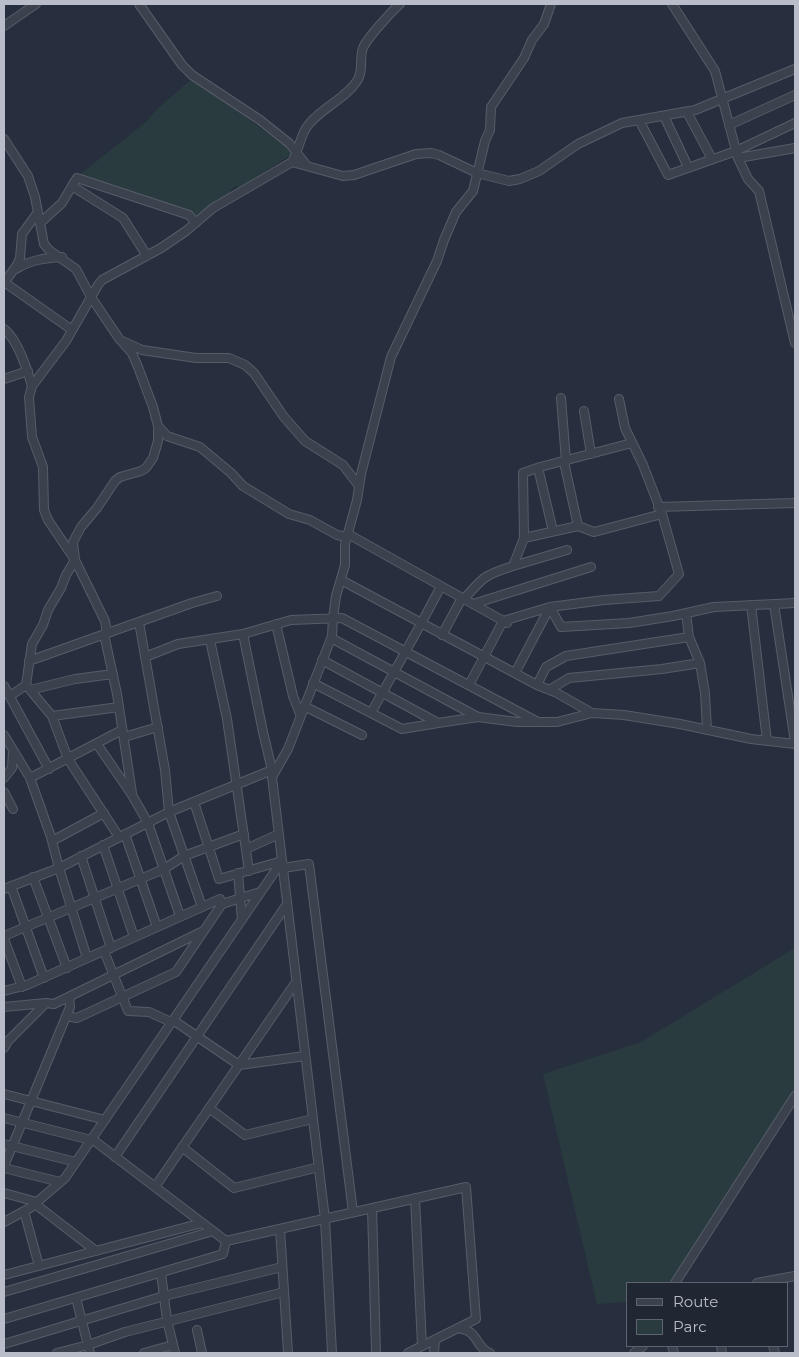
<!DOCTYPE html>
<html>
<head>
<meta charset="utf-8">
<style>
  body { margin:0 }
  #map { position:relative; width:799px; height:1357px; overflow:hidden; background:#272f3e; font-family:Montserrat,sans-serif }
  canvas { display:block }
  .frame { position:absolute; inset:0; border:5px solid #b8bdc9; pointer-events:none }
  .legend { position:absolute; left:626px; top:1282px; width:162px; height:65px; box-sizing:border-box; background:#202733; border:1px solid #5d636f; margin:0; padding:6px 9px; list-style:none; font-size:15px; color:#b8bdc9 }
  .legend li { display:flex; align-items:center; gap:10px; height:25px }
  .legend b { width:25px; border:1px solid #5d636f }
</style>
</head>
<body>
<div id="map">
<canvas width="799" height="1357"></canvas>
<div class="frame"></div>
<ul class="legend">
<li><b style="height:6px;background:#3b424e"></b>Route</li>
<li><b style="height:14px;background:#293b3f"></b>Parc</li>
</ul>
</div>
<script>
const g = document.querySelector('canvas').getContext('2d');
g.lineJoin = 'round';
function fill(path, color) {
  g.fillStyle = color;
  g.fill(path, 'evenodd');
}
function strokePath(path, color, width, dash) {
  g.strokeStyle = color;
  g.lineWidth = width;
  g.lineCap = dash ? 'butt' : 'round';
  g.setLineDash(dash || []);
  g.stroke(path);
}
fill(new Path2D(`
  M193,78l101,75 -55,35 -2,-2 -7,4 1,3 -36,23 -117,-40 68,-54 11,-13z
  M795,948v143l-125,192h-42v19l-31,2 -54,-230 98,-32z`), '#293b3f');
const street = new Path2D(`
  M139,4l43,61 10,10 68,45 30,24 17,22
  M672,4l43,67 23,87 10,21 11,12 36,152
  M4,26l32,-22
  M687,112l25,47
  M664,116l24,51
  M639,120l29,55 68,-24 59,-28
  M729,125l66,-30
  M4,139l24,37 7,21 9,47 5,6 27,19 15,28 29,43 22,10 54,8h33l16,7 9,8 30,44 21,24 38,24 16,21
  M738,158l57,-10
  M292,162l51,14 11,-1 62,-21 15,-1 8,2 38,18 32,8 11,-2 19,-8 39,-27 44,-21 73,-13 100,-41
  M40,223l22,-20 10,-17
  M147,256l-24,-38 -51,-32 5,-8 112,37 7,8
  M16,269c14,-9 29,-11 46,-12
  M4,282l68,48
  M4,283l13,-18 3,-7 2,-24 16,-22
  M4,329c14,11 23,40 28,57
  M4,379l24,-8
  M561,398l5,63
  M584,411l7,43
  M158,426l9,10 33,11 31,26 12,13 46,28 21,6 27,15 10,2
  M564,462l14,64
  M538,468l15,63
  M658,507l137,-4
  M348,534l159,89
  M524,538l-1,-65 17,-6 92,-24
  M513,566l54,-16
  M341,580l196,105 18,7 37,21 32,2 56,9 71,15 44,5
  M464,599c20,-23 21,-24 49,-33l11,-28 54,-12 16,6 68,-18
  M473,604l118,-37
  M774,604l21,138
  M751,605l16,136
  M550,607l11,20 68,-4 44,-7 41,-9 81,-4
  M686,613l3,24 11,26 5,30 2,37
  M139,622l26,148 4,42 33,95
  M276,624l17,72 7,18
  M107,633l-2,-12 -30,-61 -27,-40 -4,-10 -1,-43 -11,-30 -3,-40 3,-11 34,-45 32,-56 4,-5 59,-32 25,-17 27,-23 79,-46c7,-11 8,-28 17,-38 14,-17 36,-25 48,-43 7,-10 2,-23 6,-33 4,-10 29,-37 37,-44
  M104,634l13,60 15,99
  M243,634l20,98 9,38
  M442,635l20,-37
  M331,638l147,79 39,5h40l35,-9
  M210,640l17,79 22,152
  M145,657l33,-13 65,-10 48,-14 51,-2 196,104
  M322,660l116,63 40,-6
  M29,661l163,-58 25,-7
  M515,673l35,-66
  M313,683l89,46 36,-6
  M26,685l26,31 16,43 51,78
  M469,685l34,-64 47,-14 54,-7 55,-4 20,-22 -17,-60 -19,-49 -18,-37 -6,-29
  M537,685l9,-18 20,-11 123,-19
  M4,686l45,83
  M30,690l45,-11 38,-5
  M549,690l20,-12 93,-9 38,-6
  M10,696l16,-11 6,-41 11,-19 5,-15 13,-22 5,-13 9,-15 -2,-18 8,-15 16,-19 18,-27 5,-4 21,-6 5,-3 7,-10 5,-17v-15l-5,-19 -15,-40 -6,-14 -9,-10
  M304,706l58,29
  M371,713c24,-43 48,-84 70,-127
  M52,716l67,-9
  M4,735l26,43 21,59 8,31 28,90
  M124,737l34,-10
  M97,744l35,51 16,28 32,93
  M4,778l8,-10 1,-17
  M30,778l92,-48
  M4,792l9,17
  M194,802l25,77 63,-18
  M125,834l32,93
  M52,841l52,-28
  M103,845l31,92
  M246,849l33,-15
  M81,856l30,92
  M283,868l26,-4 44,348
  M238,873l4,47
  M33,877l34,91
  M11,886l33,92
  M4,889l55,-21 110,-56 108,-44
  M222,904l38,-12
  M4,936l160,-67 20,-13 60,-22
  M4,939l18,48
  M104,951l24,60 21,1 22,10
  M4,991l23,-6 193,-86 2,5 -46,68 -99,46 -11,-2
  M4,1007l42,-4
  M173,1020l66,45 66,-9
  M4,1048l4,-7 38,-38 8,1 147,-72
  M4,1094l101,26
  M209,1108l36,27 68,-16
  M4,1118l87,22
  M92,1139l134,102 240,-54 10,132 -68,34
  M4,1144l72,18
  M182,1147l52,41 85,-21
  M115,1157l172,-253
  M4,1166l66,-159 -1,-10
  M4,1168l56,14
  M155,1187l141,-205
  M4,1193l33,9
  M415,1198l7,148
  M35,1204l61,47
  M372,1208l4,145
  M24,1211l15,55
  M4,1222l26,-14 35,-30 217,-317
  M280,1229l8,124
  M161,1273l6,47 8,33
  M4,1275l198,-52
  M675,1283l120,-187
  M757,1283l38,-7
  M4,1292l209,-61
  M76,1298l14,55
  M4,1319l219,-65 3,-13
  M458,1328c6,1 12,3 15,7 6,7 8,15 17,18
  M197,1330l5,23
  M4,1344l160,-48 118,-29
  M672,1346l2,7
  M721,1346l1,7
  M773,1346l2,7
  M57,1353l31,-8 37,-13 159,-40
  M144,1353l29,-8
  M332,1353l-7,-134 -53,-442 16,-28 44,-113 1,-18 3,-22 9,-31v-21l12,-44 4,-26 30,-117 46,-96 7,-21 12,-28 17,-21 12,-50 5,-11 1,-23 33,-49 8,-18 12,-16 7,-20
  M434,1353l1,-13
  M634,1353l9,-7`);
strokePath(street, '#565d69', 10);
strokePath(street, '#3b424e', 8);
</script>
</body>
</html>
